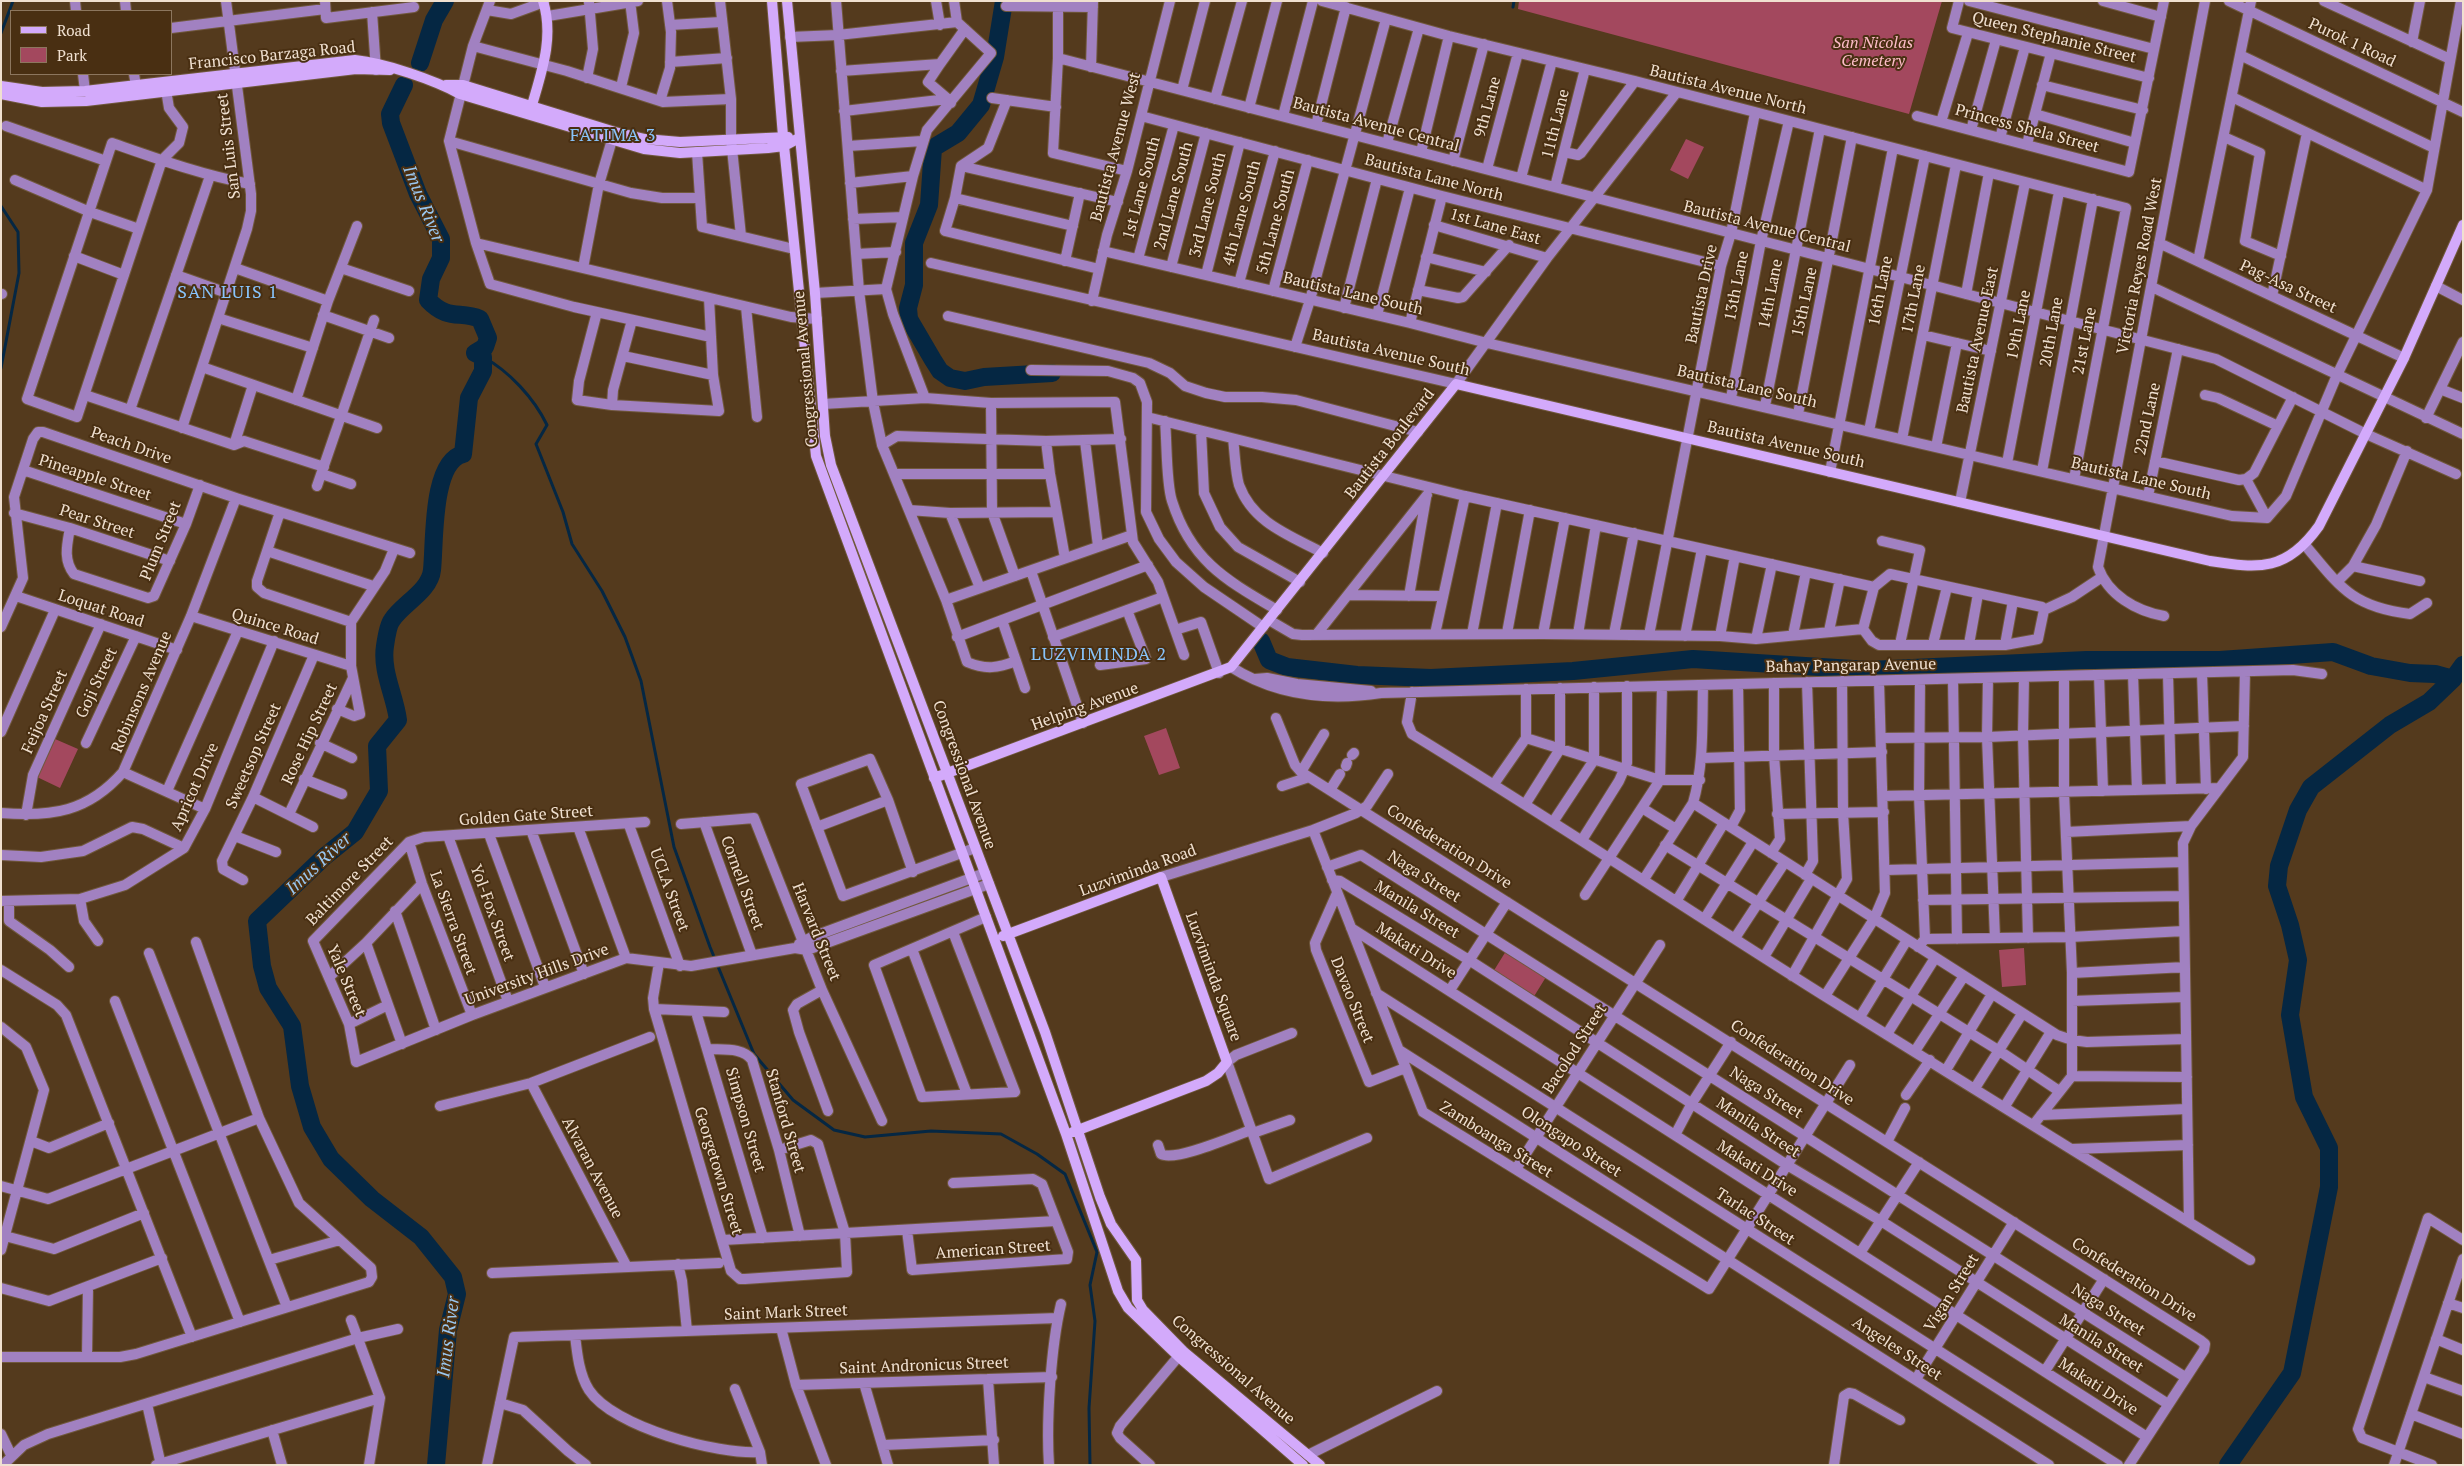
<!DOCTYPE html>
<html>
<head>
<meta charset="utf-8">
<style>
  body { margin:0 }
  #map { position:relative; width:2464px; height:1466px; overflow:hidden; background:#543a1d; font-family:"PT Serif",serif }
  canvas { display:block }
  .frame { position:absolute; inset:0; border:2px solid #f0e0d0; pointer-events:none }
  .legend { position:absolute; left:10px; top:10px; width:162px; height:65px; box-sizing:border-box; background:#492f12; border:1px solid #8c765e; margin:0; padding:6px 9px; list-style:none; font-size:15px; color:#f0e0d0 }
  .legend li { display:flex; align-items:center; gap:10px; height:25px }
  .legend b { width:25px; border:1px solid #8c765e }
</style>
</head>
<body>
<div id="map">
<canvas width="2464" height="1466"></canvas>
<div class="frame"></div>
<ul class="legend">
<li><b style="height:6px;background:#d3aafb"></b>Road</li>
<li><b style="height:14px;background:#a3485e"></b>Park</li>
</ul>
</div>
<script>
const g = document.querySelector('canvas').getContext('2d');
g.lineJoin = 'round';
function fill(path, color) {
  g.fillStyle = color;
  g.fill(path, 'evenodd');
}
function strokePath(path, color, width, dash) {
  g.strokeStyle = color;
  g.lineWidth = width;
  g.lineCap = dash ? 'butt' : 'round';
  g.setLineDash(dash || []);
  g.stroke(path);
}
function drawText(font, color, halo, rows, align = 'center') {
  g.font = font + ' "PT Serif",serif';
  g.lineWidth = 4;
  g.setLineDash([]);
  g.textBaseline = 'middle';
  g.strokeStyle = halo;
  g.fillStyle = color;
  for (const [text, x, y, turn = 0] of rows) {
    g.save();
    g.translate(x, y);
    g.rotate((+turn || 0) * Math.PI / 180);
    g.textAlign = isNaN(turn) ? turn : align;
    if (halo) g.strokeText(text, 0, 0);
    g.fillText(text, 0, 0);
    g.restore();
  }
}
fill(new Path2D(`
  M1519,1h423l-33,113 -391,-105z
  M1686,139l18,8 -16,32 -18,-9z
  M1166,728l14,40 -21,7 -15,-39z
  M55,739l23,10 -18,39 -23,-11z
  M2024,948l2,37 -24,2 -3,-37z
  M1506,951l40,26 -13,21 -40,-26z`), '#a3485e');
strokePath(new Path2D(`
  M1513,7l1,-6
  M1,33l12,-32
  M1,206l17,26 1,41 -18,95
  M483,357c26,14 51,41 64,68l-11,19 27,68 9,32 30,47 23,46 16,44 33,166 36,100 44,107 39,46 41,30 31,7 66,-6 70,3 36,20 28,20 32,78 -7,33 5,36 -6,87 1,57`), '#052743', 3);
strokePath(new Path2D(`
  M1004,1l-9,56 -14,48 -23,28 -25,15 -4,57 -15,38v42l-6,23 1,11 24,41 7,11 10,7 15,3 19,-4 68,-4
  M420,63l14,-43 11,-19
  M404,85l-14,29 1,9 27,71 23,45v19l-10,21 -3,21c21,22 32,10 52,19l8,19 -3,9 -10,6 8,4v14l-14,27 -6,56c-32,8 -28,89 -31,116 -2,21 -30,34 -40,50 -4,5 -6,19 -7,26 -4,25 10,50 13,74l-21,26 2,45 -24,41 -31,25 -67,64 5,45 6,22 24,38 8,60 12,41 19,32 41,40 49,38 32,40 4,17 -9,36 -12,135
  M1261,641l8,19 18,7 70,8 74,3 142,-7 120,-12 176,11 218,-10h133l113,-8 38,14 39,7 25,1 18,5
  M2228,1465l64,-92 37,-186v-39l-25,-51 -14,-82 8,-55 -8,-35 -13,-39 2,-20 19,-56 13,-23 79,-62 39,-23 24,-23 10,-14`), '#052743', 18);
const street = new Path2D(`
  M75,1l1,10
  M125,1l1,10
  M325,1l1,17 88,-11
  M490,1l-17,45 -24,95 27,102 14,41 84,23 137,30 2,38 6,36 -107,-6 -35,-5 2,-19 18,-69
  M720,1l11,98v40l10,97
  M836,1l23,290 14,111 9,43 64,155 21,62c19,8 31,6 49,-1l9,27
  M936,1l4,24
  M1322,1l127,35 186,45 491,127 -52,271
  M1959,1l-7,27 197,50
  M1969,1l185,48
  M2103,1l58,16
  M2229,1l234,111
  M2324,1l126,58
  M1006,6l87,1
  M1058,6v52l-5,95 74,18
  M487,10l24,4 33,-12
  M372,12l4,58
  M548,16l90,-15
  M670,25l51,-3
  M171,28l154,-19
  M790,37l48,-2 119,-13 -3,-21
  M2412,42l8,-41
  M473,46l94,25 96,31 68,-3
  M2240,55l194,93
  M1058,58l1158,301 150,75 90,40
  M670,62l57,-4
  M940,64l-12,18 20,17
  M1091,67l2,-66
  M841,71l99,-7 25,-35
  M83,74l2,17
  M134,74l2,12
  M587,78l6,-29 -4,-47
  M165,84l4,24 14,19 -4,16 -17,17 -85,257 -50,-18 85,-256c46,16 90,32 138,41
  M2042,85l101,25
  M621,87l13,-54 -4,-32
  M1182,90l23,-89
  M2232,97l195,93
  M992,98l64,9
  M1215,99l27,-98
  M1007,100l-19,48 -27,18 -6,32 -10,33 154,38
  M660,101l10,-33 1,-36 -4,-31
  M1249,108l28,-107
  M844,111l104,-12 3,4
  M2035,114l100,29
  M1141,116l301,80 279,70
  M1283,116l30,-115
  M1917,116l212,56 35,-171
  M1941,122l27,-89
  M1316,125l30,-118
  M6,126l100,35
  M1971,130l25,-90
  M2224,137l36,16 -15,88 36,15
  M2000,138l25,-91
  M449,141l182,52 31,5h38
  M1387,143l32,-115
  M2027,144l24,-91
  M848,146l74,-5
  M697,152l5,75 92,22
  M1421,152l28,-116
  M1564,152l14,3 3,-2 54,-72
  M1453,161l31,-117
  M961,166l157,36
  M1487,169l31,-116
  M1521,178l31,-117
  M15,180l75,32 49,17
  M850,183l63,-7
  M1555,187l30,-118
  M955,198l118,28
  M853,219l50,-2
  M1434,225l113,33
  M476,243l315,74 26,2
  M2159,243l245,115
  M1103,251l307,72 77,20 745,173 35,2 19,-22 51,-121 90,-185 34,-189
  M856,254l40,-2
  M74,256l50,19
  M1426,257l60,15
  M1138,259l36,-134
  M1065,261l15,-68
  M2198,261l53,-260
  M931,263l525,121 91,-126 130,-166
  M1171,267l35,-134
  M235,268l93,33
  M341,268l68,23
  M583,268l16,-84 15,-51
  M176,275l51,18
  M1206,275l34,-133
  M1239,283l36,-132
  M2436,286l27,14
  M2152,287l311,147
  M1418,290l40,8 5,-1 46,-52
  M1273,291l35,-131
  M815,293l71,-4
  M1,294h1
  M1966,294l23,-121
  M2272,296l35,-163
  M709,298l2,39
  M1092,301l15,-66 20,-64 43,-170
  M746,307l11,110
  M1344,308l33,-129
  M323,315l66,23
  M1377,315l33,-127
  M948,316l201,47 21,10 15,13 21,7 19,4h37l34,3 122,32
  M218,318l95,30
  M1410,323l32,-127
  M1923,335l68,16
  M1295,347l15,-47 76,-281
  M623,356l90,19
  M202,367l175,61
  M1031,370l77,1 25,7 7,5 7,19 -1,110 13,27 17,23 28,25 59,40
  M2440,389l23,9
  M85,395l149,50 10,-4 80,26
  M2205,395l13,3 60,28
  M925,398l-32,-84 -7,-25 27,-113 14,-46 64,-77 -34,-31
  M1731,398l30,-157 28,-120
  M296,400l32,-99 29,-75
  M991,403l1,109 23,64
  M823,404l102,-6 66,5 124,-1 18,140 25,40 26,73
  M612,405l1,-15 19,-70
  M1765,406l55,-277
  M130,410l80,-234
  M1798,414l54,-277
  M1147,417l318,79 409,91 16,-13 152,33 2,3 -6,29 -33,6h-126l-7,-4 -9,-12
  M2426,418l37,-76
  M1165,421c2,21 1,62 7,80 19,60 54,79 105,109
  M182,428l65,-199 4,-18v-17l-25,-193
  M1201,431l3,62 16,34 18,20 62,35
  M1869,431l56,-275
  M1233,439c2,14 2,32 6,46 14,38 50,50 84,68
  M1902,439l54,-274
  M1046,441l4,33 15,84
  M1085,441l13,105
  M234,445l19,-60
  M882,445l15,-9 149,5 75,-2
  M1936,447l21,-104
  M2155,461l84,19 7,-1 8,-6 39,-76
  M2007,463l52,-271
  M23,470l163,54
  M2042,471l51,-272
  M1830,472l63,-324
  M322,474l29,10
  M894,474h156
  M2246,479l21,39
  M317,486l57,-166
  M2148,496l30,-147
  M1960,502l65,-319
  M909,510l41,3 106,-1
  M280,512l-23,69v6l7,6 87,29
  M14,513l56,15 100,33
  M950,513l30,75
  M70,528c-3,17 -7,32 4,46l74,24 6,-2 32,-72 14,-39
  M1882,541l38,9 -20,94
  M2305,545c35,42 47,62 105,69l17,-11
  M267,551l106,35
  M2353,566l23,-41 31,-74
  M1031,571l52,152
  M2337,582l16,-16 67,15
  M1348,595l95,1
  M16,596l161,54
  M1409,596l17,-98
  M946,600l186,-65
  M2044,610l28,-13 30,-20
  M191,616l160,50
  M2164,616c-28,-5 -56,-21 -66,-49l107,-566
  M1002,620l14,41
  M1269,620l24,14 9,1 241,-1 177,2 36,3 107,-10 11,-42
  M1,627l22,-49 -9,-81 19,-58 5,-7h5l193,66 174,55
  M1175,630l26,-8 18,51
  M1829,631l11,-52
  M1507,633l23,-123
  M1435,634l30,-138
  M1472,634l25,-131
  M1543,634l22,-116
  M1578,634l18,-109
  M1614,634l20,-101
  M1316,635l111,-140
  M1649,635l72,-369 10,-33 24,-120
  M1793,635l13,-63
  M1685,636l17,-87
  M1720,636l15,-80
  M957,637l191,-72
  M1053,637l110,-40
  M1756,639l16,-75
  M1933,644l14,-57
  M1969,644l9,-50
  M2005,645l8,-44
  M1100,665l46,-6 -19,-49
  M1231,667c46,29 98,34 150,26l912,-23 29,4
  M2202,673l4,116
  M2133,674l4,116
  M2168,674l3,115
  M2099,675l4,116
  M2024,677l-1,58 5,203
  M1988,678l-1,59 8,201
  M1255,679l12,-1 30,6 74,7
  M1953,679l4,260
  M1703,685c-1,40 1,80 -10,118l364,232 15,5 15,2 99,-3
  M1412,692l-5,30 5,12c139,85 274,175 411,261 142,89 286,176 427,265
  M337,709l17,7 6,-2 -9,-48v-44l34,-51 9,-22
  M1276,718l19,47 6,7 899,568 5,4 -1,6 -75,115
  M1,732l54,-122
  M1526,738l134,42h40
  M1881,738l106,-1 257,-11
  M86,743l50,-107
  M320,743l32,15
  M1352,755l2,-2
  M1702,758l180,-6
  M1346,766l1,-3
  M123,772l82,37
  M1301,772l23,-38
  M304,779l38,15
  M1494,784l32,-46v-49
  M1282,786l27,-9
  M1330,790l10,-16
  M167,791l71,-160
  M1883,796l335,-8
  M253,797l60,30
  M1526,803l34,-54v-61
  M1642,808l34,21
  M1,813c51,4 87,-1 122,-41l68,-156 45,-118
  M289,814l64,-136
  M1777,814l107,-2
  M26,815l7,-40 68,-151
  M645,822l-221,15 -15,5 -96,99 36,83 7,38 116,-47 154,-57 65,8 104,-18 12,2 182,-66
  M704,822l48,133
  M1553,822l41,-62v-73
  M681,824l73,-6 68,172 60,131
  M629,825l51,141
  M578,827l48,131
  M817,827l71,-27
  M1731,827l9,-17 -2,-126
  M531,830l53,144
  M1313,830l110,282 286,177 141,-224
  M2066,832l125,-6
  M489,834l56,153
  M235,836l41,16
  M448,836l60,165
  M1582,840l37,-59 8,-18v-77
  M409,842l13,42 50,131
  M1665,845l333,205 61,41
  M1771,853l9,-14 -6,-84v-72
  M1,855l40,2 42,-6 49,-24 11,2 41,19
  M1327,867l34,-12 824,522
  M1886,870l297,-8
  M913,872l-25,-72 -18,-41 -69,25 42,112 132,-48
  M1805,875l8,-14 -6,-179
  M1161,877l152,-47 43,-17 11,-7 21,-32
  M1644,879l49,-76
  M243,880l-20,-11 -1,-8 31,-64 61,-142
  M1332,880l8,1 129,79 318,205 94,56 287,183
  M1337,893l-22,50 1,7 53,132 36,-14
  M1585,895l75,-115 2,-94
  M80,899l4,22 14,20
  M1677,900l47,-77
  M1923,900l260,-4
  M1,901l79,-2 45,-14 59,-37 21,-39 69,-168
  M9,902v19l41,29 19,17
  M395,911l41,119
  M1705,918l48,-76
  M1351,928l796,509
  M953,932l62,160 -93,5 -48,-132 112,-48
  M1735,938l50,-76
  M1925,939l145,-2 114,-6
  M366,943l36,101
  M799,944l13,-7 173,-64
  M1918,947l7,-8 -6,-143 1,-116
  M912,949l55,145
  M149,953l138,354
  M1764,957l47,-78
  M659,963l-6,35 1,11 77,262 9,8h5l102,-7 -2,-39 -27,-89 -7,-4 -32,10
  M1,970l56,35 9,10 126,322
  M2072,973l113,-6
  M1792,976l55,-97 -4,-67 -1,-131
  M329,977l37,-34 56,-59
  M822,990l-25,14 -4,6 6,22 29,79
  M1450,990l57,-88
  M1376,993l742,472
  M1825,996l49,-77 11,-26 -6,-212
  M115,1001l125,321
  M2072,1001l113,-4
  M654,1009l70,3
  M696,1012l67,226
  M1860,1017l47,-77
  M349,1024l39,-19
  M1,1027l25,20 18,43 -43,160
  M1292,1033l-56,22 -9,7 42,117 98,-41
  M1887,1034l48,-76
  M708,1049c15,1 35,-2 44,11l27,90 21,86
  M1399,1050l650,415
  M1915,1051l49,-75
  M1946,1070l46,-76
  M2072,1076l115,1
  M531,1083l96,184
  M1975,1088l47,-74
  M1906,1095l24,-35
  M440,1106l91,-23 119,-46
  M2005,1106l46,-74
  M2041,1115l146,-6
  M2034,1124l38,-48v-103l-8,-181v-116
  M1253,1133l37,-13
  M1675,1135l17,-32 39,-61
  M31,1141l18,7 60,-25
  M1887,1142l18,-34
  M1158,1145l3,9c14,8 73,-18 90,-24
  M2072,1149l116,-4
  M1516,1169l144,-224
  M1,1186l47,13 211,-81
  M2189,1222l-6,-379 8,-17 52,-69 2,-85
  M907,1230l5,40 155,-11 1,-7 -26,-68 -9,-5 -80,4
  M5,1236l49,13 90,-36
  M723,1240l333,-19
  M1860,1253l59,-91
  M269,1260l71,-20
  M678,1264l4,17 5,50
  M492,1273l227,-10
  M1,1288l48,13 113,-43
  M2448,1303l15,5
  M351,1320l29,78 -11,67
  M781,1328l15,57 30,80
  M575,1335c2,18 4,39 14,55 24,37 129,65 171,62
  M2436,1339l27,11
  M1,1357h119l16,-3 233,-72 3,-5 -1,-9 -72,-65 -40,-85 -63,-176
  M87,1357l1,-70
  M2045,1371l59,-92
  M2424,1377l39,14
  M988,1379l6,86
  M1916,1379l98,-157
  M864,1383l24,82
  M796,1385l256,-8
  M735,1389l25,63 2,13
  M500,1403l23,7 45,41 18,14
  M147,1404l14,61
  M2411,1414l52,20
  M272,1430l10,35
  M1,1434l10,21
  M884,1445l110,-5
  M1308,1455l129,-64
  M3,1465l21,-20 24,-11 310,-96 40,-9
  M156,1465l224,-67
  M487,1465l27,-128 544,-19
  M1049,1465c-3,-44 2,-119 12,-161
  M1150,1465l-30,-27 -3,-5 3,-7 63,-75
  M1834,1465l10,-69 5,-3 5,1 46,26
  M2394,1465l69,-206
  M2432,1465l-70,-27 -4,-9 70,-211 35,22`);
const secondary = new Path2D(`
  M772,1l11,135 33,320 250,678 52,157 10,17 51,49 124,108
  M787,1l28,292 10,143 6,29 214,567 55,165 11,27 25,36 1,40 6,10 40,41 137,114
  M446,85h17l152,47 30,7 35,3 108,-5
  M1,86l41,6 43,-1 270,-31c30,3 79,20 105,34l184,55 36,4 88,-5 16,-2 15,-8
  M1,94l41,8 44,-1 270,-32 34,1
  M530,112c10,-36 25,-73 13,-111
  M934,778l297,-111 225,-283 754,177c50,8 77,10 109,-35l85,-168 59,-133
  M1003,936l158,-59 66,185 -9,11 -12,8 -133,51`);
strokePath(street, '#70583d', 12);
strokePath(secondary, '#70583d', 12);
strokePath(street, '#a181c1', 10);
strokePath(secondary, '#d3aafb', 10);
drawText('16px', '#f0e0d0', '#492f12', [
  ["Queen Stephanie Street",2054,38,14],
  ["Purok 1 Road",2352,43,25],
  ["Francisco Barzaga Road",272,56,-6],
  ["Bautista Avenue North",1728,90,14],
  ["9th Lane",1488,107,-75],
  ["11th Lane",1556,124,-76],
  ["Bautista Avenue Central",1376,125,15],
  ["Princess Shela Street",2027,129,15],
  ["San Luis Street",229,146,-97],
  ["Bautista Avenue West",1116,147,-75],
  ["Bautista Lane North",1434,178,15],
  ["1st Lane South",1142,188,-75],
  ["2nd Lane South",1174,196,-75],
  ["3rd Lane South",1208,205,-76],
  ["4th Lane South",1242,213,-75],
  ["5th Lane South",1276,222,-75],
  ["1st Lane East",1495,227,16],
  ["Bautista Avenue Central",1767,227,14],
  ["Victoria Reyes Road West",2140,266,-79],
  ["13th Lane",1737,286,-79],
  ["Pag-Asa Street",2288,287,25],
  ["16th Lane",1881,291,-79],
  ["Bautista Lane South",1353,294,13],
  ["Bautista Drive",1702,294,-78],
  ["14th Lane",1771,294,-79],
  ["17th Lane",1914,299,-79],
  ["15th Lane",1805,302,-78],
  ["19th Lane",2019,325,-79],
  ["20th Lane",2052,332,-80],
  ["Bautista Avenue East",1978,340,-78],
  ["21st Lane",2085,341,-79],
  ["Bautista Avenue South",1391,353,13],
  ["Congressional Avenue",806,369,-95],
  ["Bautista Lane South",1747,387,13],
  ["22nd Lane",2148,419,-78],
  ["Bautista Boulevard",1390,444,-52],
  ["Bautista Avenue South",1786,445,13],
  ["Peach Drive",131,446,19],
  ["Pineapple Street",95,478,18],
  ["Bautista Lane South",2141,479,13],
  ["Pear Street",97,522,18],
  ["Plum Street",161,541,-68],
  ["Loquat Road",101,609,18],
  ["Quince Road",275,627,17],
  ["Bahay Pangarap Avenue",1851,666,-1],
  ["Goji Street",97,683,-65],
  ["Robinsons Avenue",142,692,-67],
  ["Helping Avenue",1085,707,-20],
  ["Feijoa Street",45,712,-66],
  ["Rose Hip Street",310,734,-65],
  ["Sweetsop Street",254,756,-66],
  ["Congressional Avenue",964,775,70],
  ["Apricot Drive",195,787,-66],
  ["Golden Gate Street",526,816,-4],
  ["Confederation Drive",1449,847,32],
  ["Luzviminda Road",1138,871,-20],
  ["Naga Street",1424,877,32],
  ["Baltimore Street",350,881,-46],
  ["Cornell Street",742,883,70],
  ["UCLA Street",669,890,70],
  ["Manila Street",1417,910,31],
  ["Yol-Fox Street",492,913,70],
  ["La Sierra Street",453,923,70],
  ["Harvard Street",816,932,68],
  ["Makati Drive",1416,951,32],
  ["University Hills Drive",537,975,-20],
  ["Luzviminda Square",1213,977,70],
  ["Yale Street",346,981,67],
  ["Davao Street",1352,1000,68],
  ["Bacolod Street",1575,1049,-57],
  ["Confederation Drive",1792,1063,33],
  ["Naga Street",1766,1093,32],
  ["Simpson Street",745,1120,74],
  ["Stanford Street",785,1121,74],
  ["Manila Street",1758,1128,33],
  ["Zamboanga Street",1496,1140,32],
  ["Olongapo Street",1571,1142,33],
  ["Alvaran Avenue",592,1168,62],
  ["Makati Drive",1757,1169,32],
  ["Georgetown Street",718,1171,73],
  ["Tarlac Street",1755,1217,33],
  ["American Street",993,1250,-4],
  ["Confederation Drive",2134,1280,32],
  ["Vigan Street",1952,1293,-58],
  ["Naga Street",2108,1310,32],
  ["Saint Mark Street",786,1313,-2],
  ["Manila Street",2101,1344,32],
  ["Angeles Street",1897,1349,33],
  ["Saint Andronicus Street",924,1366,-2],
  ["Congressional Avenue",1233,1370,41],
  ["Makati Drive",2098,1387,33]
]);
drawText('italic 16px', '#febdc9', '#492f12', [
  ["San Nicolas",1873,43],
  ["Cemetery",1873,61]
]);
g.letterSpacing = '1px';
drawText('18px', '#88c4fb', '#492f12', [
  ["FATIMA 3",613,136],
  ["SAN LUIS 1",228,293],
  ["LUZVIMINDA 2",1099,655]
]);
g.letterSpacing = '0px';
drawText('italic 18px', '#9ac7f0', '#492f12', [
  ["Imus River",423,204,68],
  ["Imus River",319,864,-43],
  ["Imus River",449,1337,-83]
]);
</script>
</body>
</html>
